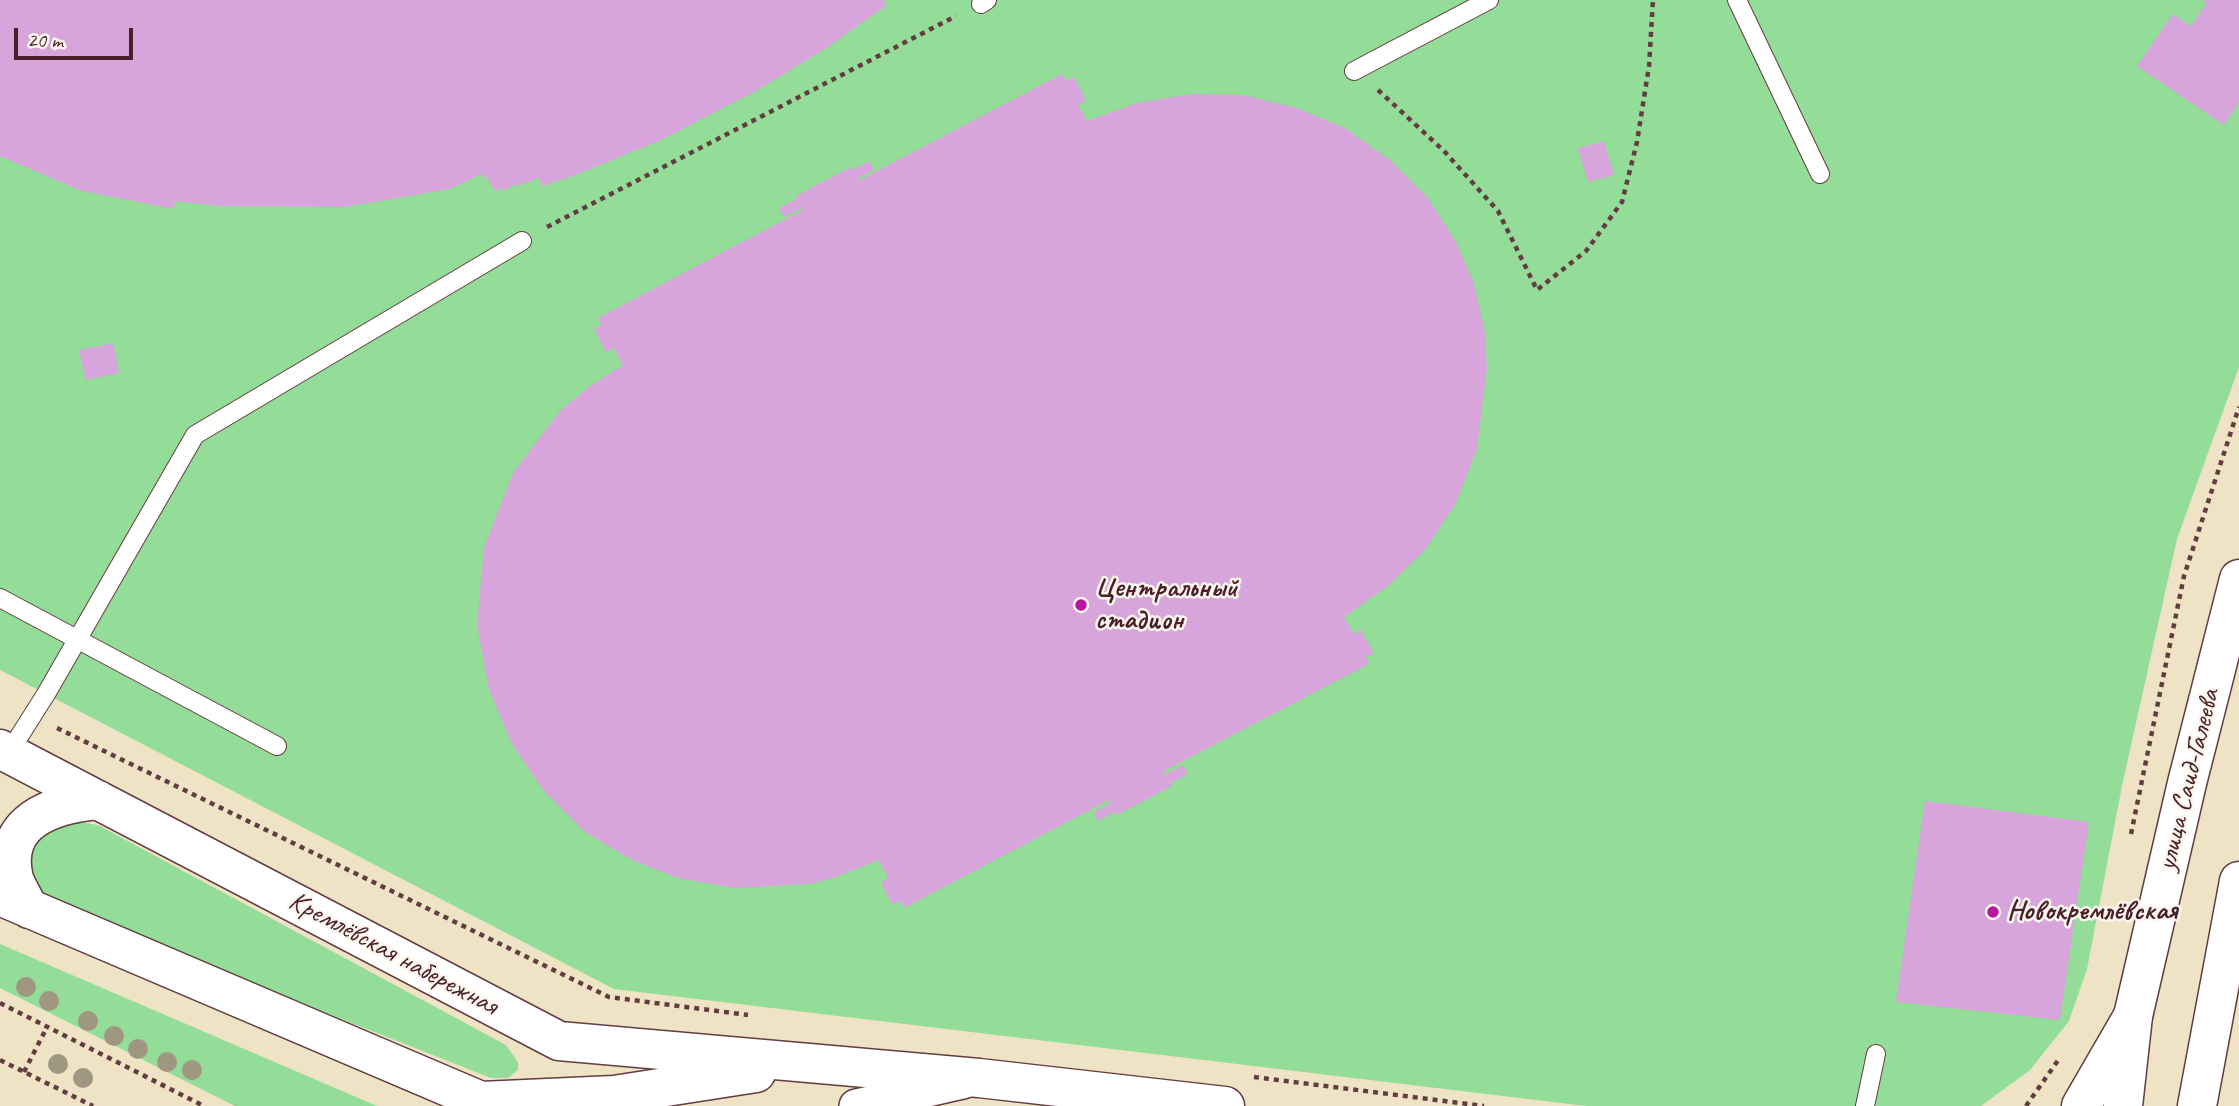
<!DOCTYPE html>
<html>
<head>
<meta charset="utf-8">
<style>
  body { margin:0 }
  #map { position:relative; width:2239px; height:1106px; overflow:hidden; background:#eee3c4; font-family:Caveat,sans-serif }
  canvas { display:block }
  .scale { position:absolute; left:14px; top:28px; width:119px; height:32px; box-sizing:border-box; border:4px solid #4a1f2b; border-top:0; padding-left:9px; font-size:21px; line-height:24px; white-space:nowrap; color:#4a1f2b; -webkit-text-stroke:5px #fbf7ec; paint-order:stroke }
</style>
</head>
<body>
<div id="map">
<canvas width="2239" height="1106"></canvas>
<div class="scale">20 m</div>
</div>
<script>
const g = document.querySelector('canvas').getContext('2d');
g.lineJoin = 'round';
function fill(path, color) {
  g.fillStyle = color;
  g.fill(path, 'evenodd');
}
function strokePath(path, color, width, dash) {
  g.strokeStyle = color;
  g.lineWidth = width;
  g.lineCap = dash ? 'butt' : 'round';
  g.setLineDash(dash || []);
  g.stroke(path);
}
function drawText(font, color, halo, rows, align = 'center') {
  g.font = font + ' Caveat,sans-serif';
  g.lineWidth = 5;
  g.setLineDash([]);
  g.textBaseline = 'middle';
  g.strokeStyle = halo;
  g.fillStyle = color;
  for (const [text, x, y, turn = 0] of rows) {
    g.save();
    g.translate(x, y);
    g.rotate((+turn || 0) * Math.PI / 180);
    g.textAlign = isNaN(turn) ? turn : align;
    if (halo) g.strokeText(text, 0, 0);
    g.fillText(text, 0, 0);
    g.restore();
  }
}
fill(new Path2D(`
  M0,0h2239v367l-62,172 -55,247 -35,183 -18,52 -39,49 -49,36h-395l-972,-117 -614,-319z
  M79,822l19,3 408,220 12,17v8l-10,8h-17l-443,-175c-22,-34 -27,-36 -6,-73z
  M0,944l377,162h-142l-235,-118z`), '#93dd98');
fill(new Path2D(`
  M0,0h884l3,5 -59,42 -74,45 -95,49 -86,35 -31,10 -3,-8 -21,8 -2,-2 -13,7 -1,-3 -7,3 -9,-15 -4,2 -1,-4 -31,15 -105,18 -128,-1 -42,-5 -1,8 -92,-18 -82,-35z
  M2203,0h36v103l-15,22 -87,-59 36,-52 18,12 16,-23z
  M1062,74l4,7 8,-4 12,23 -8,5 9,16 50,-18 54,-9 52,1 54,13 48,20 45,32 38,38 28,44 17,39 12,51 2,36 -10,81 -21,54 -31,47 -37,36 -44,31 10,17 7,-4 13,23 -8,4 3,7 -205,107 2,3 17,-9 5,9 -17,9 1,3 -55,29 -2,-3 -17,9 -4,-9 17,-9 -2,-3 -205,108 -4,-7 -8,4 -11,-23 7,-4 -9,-18 -46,18 -24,6 -74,4 -57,-10 -48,-19 -46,-28 -40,-40 -32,-47 -23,-55 -12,-64 7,-77 29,-75 47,-62 30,-25 33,-21 -9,-17 -8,4 -12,-23 8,-4 -4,-7 205,-108 -1,-2 -18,9 -5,-9 18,-9 -1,-3 24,-13 31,-16 1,3 17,-9 5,9 -17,9 1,2z
  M1604,141l10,34 -26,7 -10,-34z
  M113,343l6,30 -33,7 -7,-30z
  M1925,801l164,21 -29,198 -164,-18z`), '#d7a4db');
const lane = new Path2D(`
  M1737,0l83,174
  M981,4l6,-4
  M1354,71l135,-71
  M0,598l277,148
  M8,754l38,-60 149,-259 327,-194
  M1865,1106l11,-52`);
const street = new Path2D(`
  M856,1106l107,-24`);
const secondary = new Path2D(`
  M0,749l559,292 420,37 246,28
  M0,896l481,205 133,-6 142,-22
  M29,909c-5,-10 -11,-20 -15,-30 -14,-59 40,-75 84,-79
  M2081,1106l52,-90`);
const primary = new Path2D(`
  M2123,1106l10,-90 54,-233 52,-204
  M2197,1106l42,-225`);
strokePath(lane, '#633c42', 20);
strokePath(street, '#633c42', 36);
strokePath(secondary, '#633c42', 41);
strokePath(primary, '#633c42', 41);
strokePath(new Path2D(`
  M1378,90l66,61 54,60 39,79 49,-39 36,-49 15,-60 12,-76 4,-66
  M547,227l409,-211
  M57,728l552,269 139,18
  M2131,834l53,-258 55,-169
  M0,1003l204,103
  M0,1060l93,46
  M24,1072l23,-45
  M1254,1077l230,29
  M2026,1106l33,-47`), '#633c42', 4.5, [5, 5]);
strokePath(lane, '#fff', 18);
strokePath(street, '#fff', 33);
strokePath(secondary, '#fff', 38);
strokePath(primary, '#fff', 38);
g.fillStyle = '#a09782';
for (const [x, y] of [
  [26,987],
  [49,1001],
  [88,1021],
  [114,1036],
  [138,1049],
  [167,1062],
  [58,1064],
  [192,1070],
  [83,1078]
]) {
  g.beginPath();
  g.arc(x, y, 10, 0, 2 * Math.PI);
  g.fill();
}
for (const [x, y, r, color] of [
  [1081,605,7,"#b5179e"],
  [1993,912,7,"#b5179e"]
]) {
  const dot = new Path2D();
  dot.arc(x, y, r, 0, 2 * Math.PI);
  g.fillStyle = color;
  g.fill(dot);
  strokePath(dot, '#fbf7ec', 2.5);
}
drawText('bold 28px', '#4a1f2b', '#fbf7ec', [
  ["Центральный",1095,589],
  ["стадион",1095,621],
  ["Новокремлёвская",2007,912]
], 'left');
drawText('28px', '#4a1f2b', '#fbf7ec', [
  ["улица Саид-Галеева",2189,780,-76],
  ["Кремлёвская набережная",393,954,28]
]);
</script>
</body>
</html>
